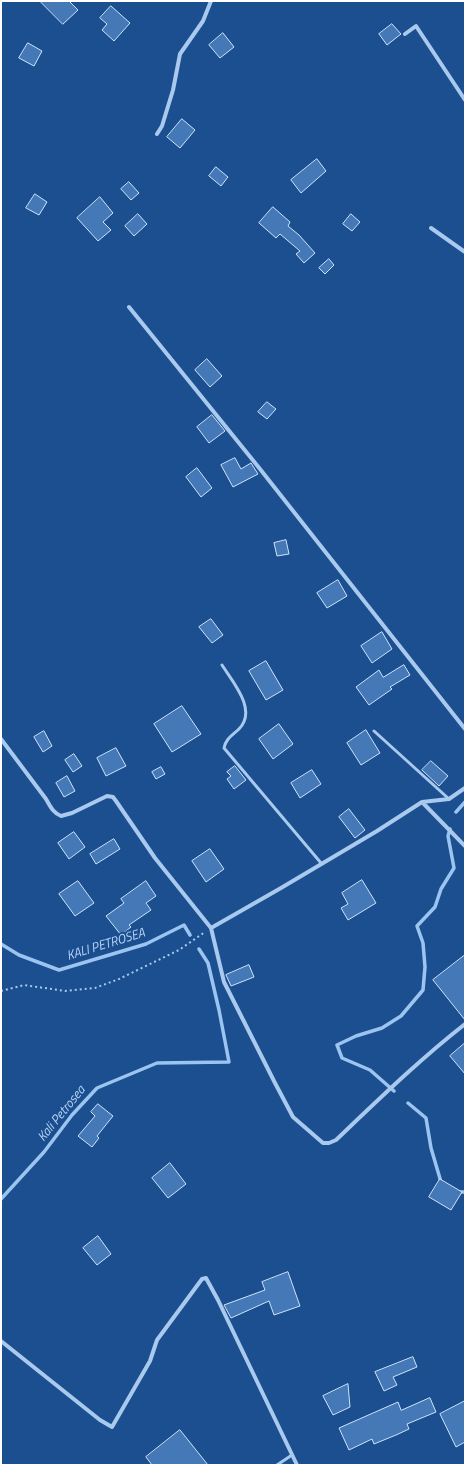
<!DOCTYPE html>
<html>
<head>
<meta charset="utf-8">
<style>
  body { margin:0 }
  #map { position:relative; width:466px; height:1466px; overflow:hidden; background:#1b4f8f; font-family:"Titillium Web",sans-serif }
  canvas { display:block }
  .frame { position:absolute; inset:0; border:2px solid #fff; pointer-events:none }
</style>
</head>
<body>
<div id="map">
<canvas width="466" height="1466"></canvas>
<div class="frame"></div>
</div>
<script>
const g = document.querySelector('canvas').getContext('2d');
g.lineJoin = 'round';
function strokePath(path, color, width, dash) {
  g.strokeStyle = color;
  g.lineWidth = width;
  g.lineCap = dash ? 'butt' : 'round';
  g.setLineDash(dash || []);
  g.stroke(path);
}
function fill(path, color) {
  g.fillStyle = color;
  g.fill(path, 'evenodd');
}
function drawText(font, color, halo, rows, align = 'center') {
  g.font = font + ' "Titillium Web",sans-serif';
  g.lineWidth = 4;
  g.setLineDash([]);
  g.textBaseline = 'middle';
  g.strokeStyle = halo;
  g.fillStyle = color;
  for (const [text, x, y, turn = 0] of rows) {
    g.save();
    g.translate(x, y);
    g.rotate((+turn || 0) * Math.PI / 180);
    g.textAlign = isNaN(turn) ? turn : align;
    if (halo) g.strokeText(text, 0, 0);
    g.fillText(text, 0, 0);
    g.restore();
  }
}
strokePath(new Path2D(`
  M456,812l9,-10
  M1,944l18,11 40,15 87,-26 38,-19 6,10
  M394,1091l-24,-21 -28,-12 -5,-13 19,-9 26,-8 19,-12 22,-26 2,-23 -2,-24 -6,-17 18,-19 6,-18 13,-21 -6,-32 2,-7
  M408,1103l18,15 5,30 10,34
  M458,1192h7
  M1,1199l43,-47 28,-37 25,-27 60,-25 72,-1 -10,-52 -11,-47 -9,-14`), '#9cc4f0', 3.5);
const building = new Path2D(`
  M40,1h29l9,9 -15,14z
  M111,6l19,17 -16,18 -12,-11 5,-6 -7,-6z
  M392,24l9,10 -14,11 -8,-11z
  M223,33l11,14 -14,11 -11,-13z
  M28,43l14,8 -8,15 -15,-8z
  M182,119l13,11 -15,18 -13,-11z
  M317,159l9,12 -25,22 -10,-13z
  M216,167l12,10 -7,9 -12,-10z
  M129,182l10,11 -8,7 -10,-11z
  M35,194l12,8 -8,13 -13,-7z
  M100,197l13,16 -10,9 8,8 -13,11 -21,-23z
  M273,207l17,15 -2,4 11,9 16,18 -11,10 -8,-9 4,-3 -20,-17 -4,4 -17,-15z
  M138,214l9,10 -13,12 -9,-10z
  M351,214l9,8 -8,9 -9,-7z
  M329,259l5,6 -9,9 -6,-6z
  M207,359l15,17 -12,11 -15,-17z
  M267,402l9,7 -9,10 -9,-7z
  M212,415l13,16 -16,12 -12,-16z
  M235,458l6,11 10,-6 7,11 -25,13 -12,-22z
  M197,468l15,20 -11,9 -15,-20z
  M286,540l3,14 -12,2 -3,-13z
  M338,580l9,16 -20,12 -10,-15z
  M211,619l12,16 -11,8 -13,-16z
  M382,632l10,17 -20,14 -11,-17z
  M266,661l17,29 -17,10 -17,-29z
  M404,665l6,10 -20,12 2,2 -23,16 -13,-18 23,-17 4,7z
  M182,706l19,28 -29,18 -18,-28z
  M279,724l14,20 -20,15 -14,-20z
  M366,730l14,23 -19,12 -14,-22z
  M44,731l8,15 -9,6 -9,-15z
  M116,748l10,18 -20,10 -9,-18z
  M74,754l8,12 -9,6 -8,-12z
  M431,761l17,15 -9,10 -17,-16z
  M235,766l11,14 -12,9 -7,-10 4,-3 -4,-4z
  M161,767l4,7 -9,5 -4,-7z
  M312,770l9,14 -21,14 -9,-15z
  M67,776l8,15 -11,6 -8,-14z
  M349,809l16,21 -10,8 -16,-21z
  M74,832l11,15 -16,12 -11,-16z
  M114,839l6,10 -24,15 -6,-10z
  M210,849l14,20 -18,13 -14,-21z
  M362,880l14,23 -28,17 -7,-12 7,-4 -6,-11z
  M78,881l16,22 -19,13 -16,-22z
  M146,881l10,15 -10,7 5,7 -22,15 2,2 -10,8 -15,-19 18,-13 -3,-4z
  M465,955v65l-32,-40z
  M249,965l5,12 -23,9 -5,-11z
  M465,1043v31l-15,-18z
  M98,1104l15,12 -16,20 2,2 -7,9 -14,-11 17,-20 -4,-4z
  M170,1163l16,21 -18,14 -16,-20z
  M440,1179l22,13 -11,18 -22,-13z
  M98,1236l13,18 -14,11 -14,-17z
  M288,1272l12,34 -26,9 -5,-14 -38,17 -7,-13 41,-15 -3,-8z
  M413,1357l4,10 -24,10 4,8 -13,6 -9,-19z
  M348,1384l2,23 -17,8 -10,-19z
  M430,1398l6,14 -29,12 2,5 -13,6 -22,9 -2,-5 -23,11 -10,-22 59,-26 3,8z
  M465,1401v41l-9,5 -16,-33z
  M180,1430l28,35h-56l-6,-8z`);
fill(building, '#4478b7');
strokePath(building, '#cfe3fa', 1);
strokePath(new Path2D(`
  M1,991l23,-6 41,6 30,-3 24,-9 60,-29 26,-18`), '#a9c9ee', 2, [2, 3]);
strokePath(new Path2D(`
  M222,665c10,16 36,45 17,64 -6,6 -13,9 -15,19l97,115
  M374,731l75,68
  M277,1465l15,-10`), '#a9c9ee', 3);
strokePath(new Path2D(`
  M405,34l11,-8 49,74
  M157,134l5,-8 11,-36 7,-36 23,-33 8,-20
  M431,228l34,24
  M129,307l131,162 205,260
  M1,739l45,60c4,7 7,14 15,17l11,-3 35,-17 6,1 3,4 39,57 56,70 13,54 51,101 18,34 30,26h6l7,-3c42,-40 83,-80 129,-116
  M422,802l43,44
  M211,928l70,-40 96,-57 45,-29 27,-3 16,-11
  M1,1341l99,79 12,7 38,-66 7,-21 45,-61 4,-1 12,22 79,165`), '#a9c9ee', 4);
drawText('italic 13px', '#b5d3f5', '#1b4f8f', [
  ["KALI PETROSEA",106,945,-17],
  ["Kali Petrosea",62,1114,-51]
]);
</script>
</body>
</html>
